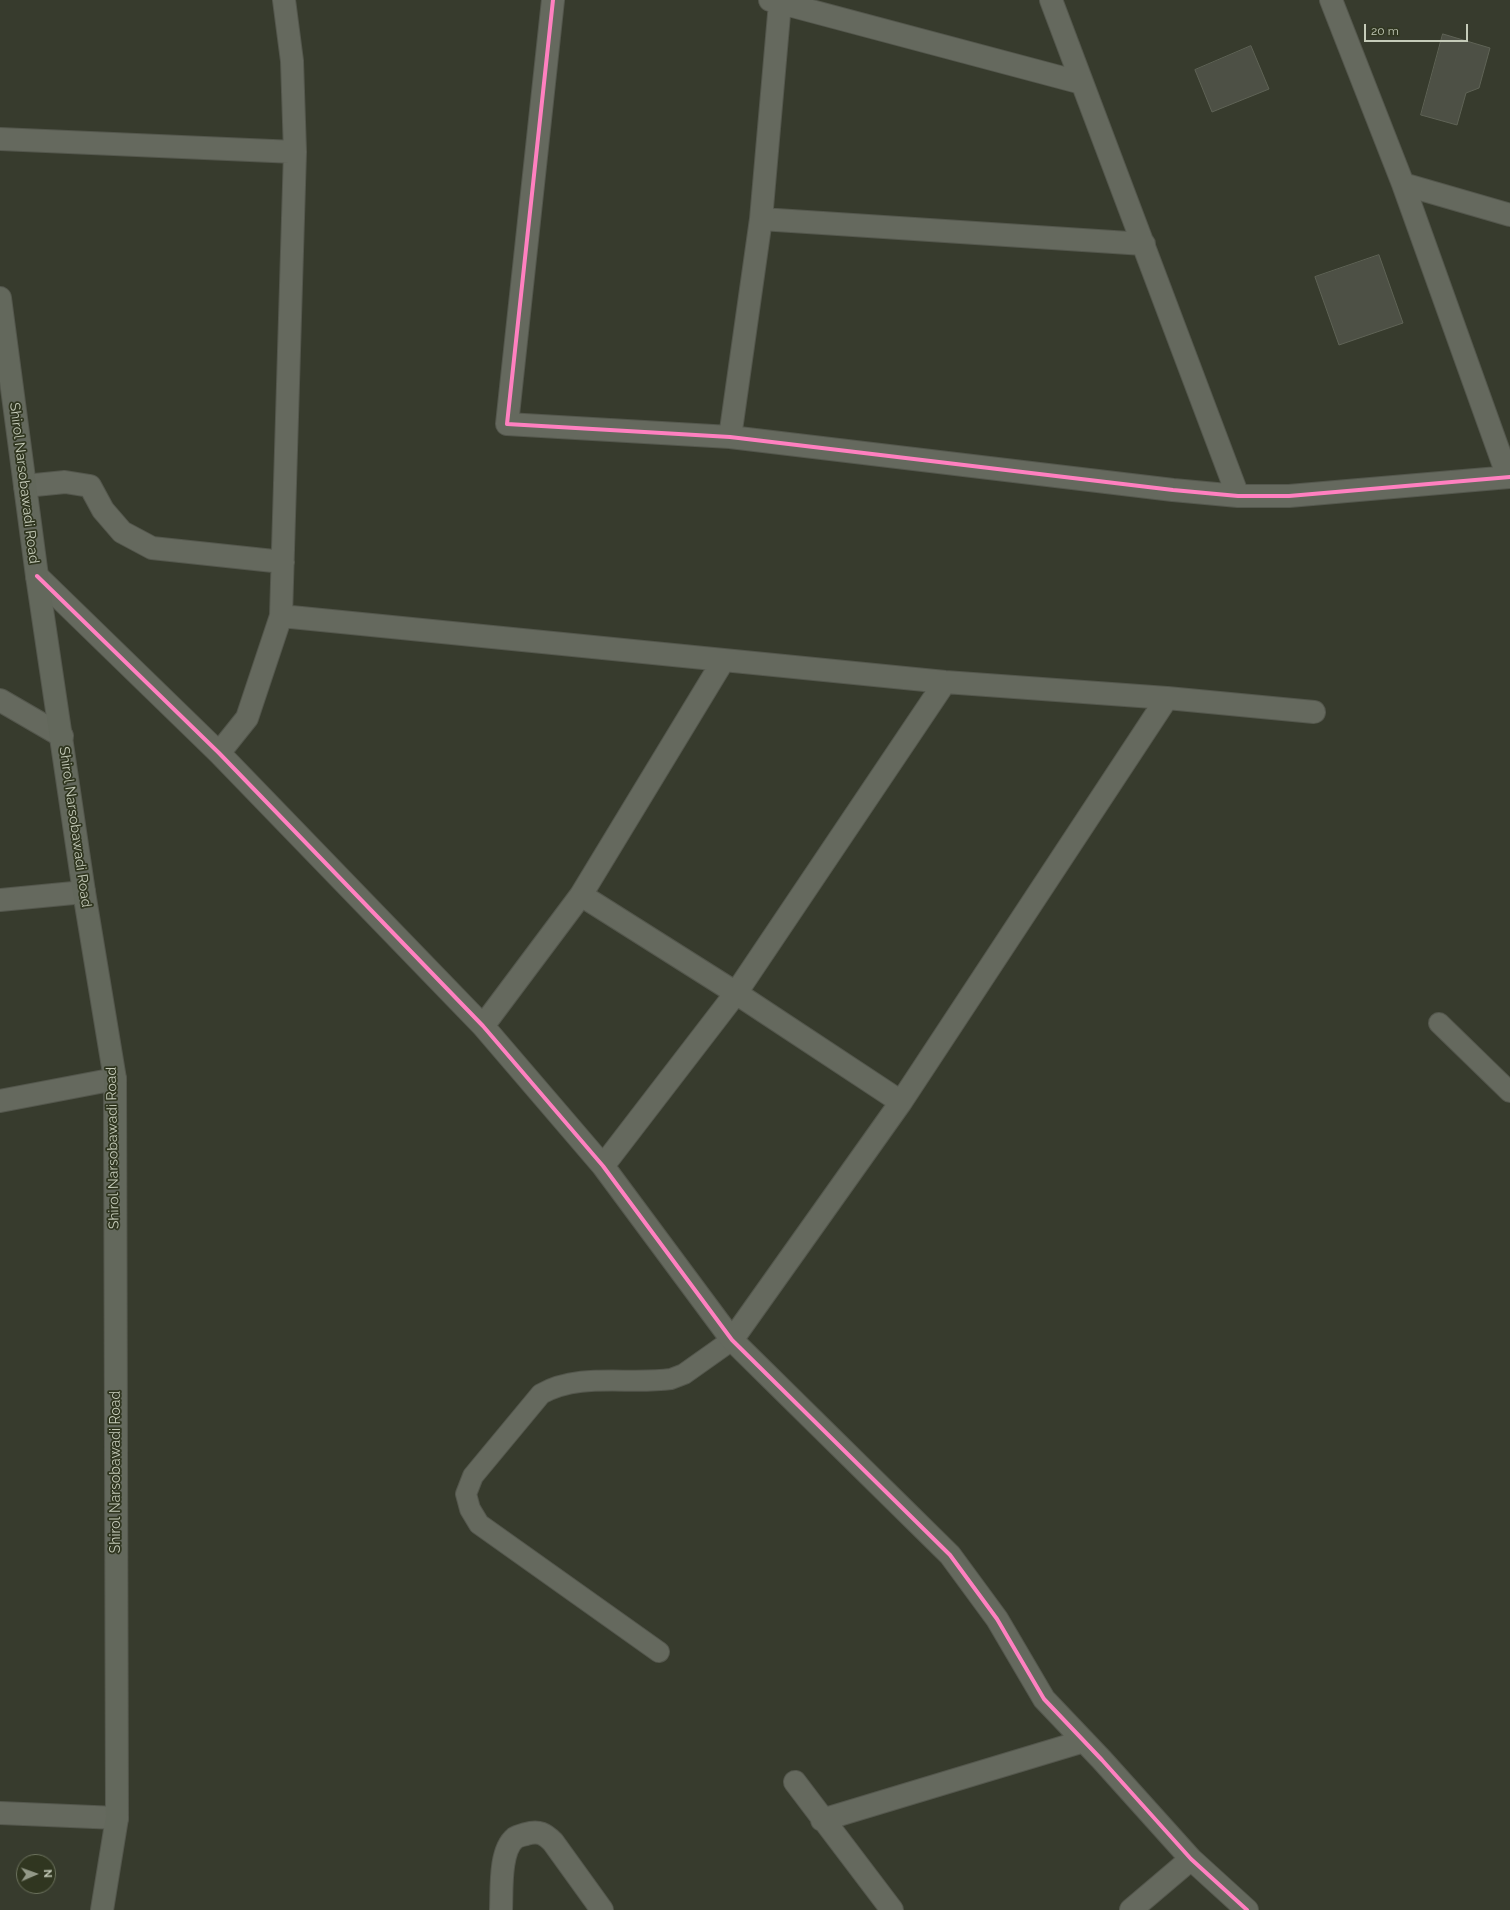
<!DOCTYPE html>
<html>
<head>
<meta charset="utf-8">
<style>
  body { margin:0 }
  #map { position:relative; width:1510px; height:1910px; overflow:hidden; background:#373b2d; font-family:Raleway,sans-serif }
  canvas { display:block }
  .north { position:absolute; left:16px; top:1854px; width:40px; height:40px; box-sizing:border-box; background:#303620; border:1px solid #6c725d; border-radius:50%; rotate:88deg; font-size:11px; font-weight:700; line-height:16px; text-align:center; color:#c5cbb9 }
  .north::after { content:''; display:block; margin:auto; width:14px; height:18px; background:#939988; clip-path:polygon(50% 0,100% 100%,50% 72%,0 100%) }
  .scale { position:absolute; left:1364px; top:24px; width:104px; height:18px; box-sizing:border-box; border:2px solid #c5cbb9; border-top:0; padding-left:5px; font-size:12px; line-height:14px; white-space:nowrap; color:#c5cbb9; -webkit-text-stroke:3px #303620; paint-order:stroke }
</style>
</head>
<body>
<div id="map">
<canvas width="1510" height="1910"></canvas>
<div class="north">N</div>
<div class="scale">20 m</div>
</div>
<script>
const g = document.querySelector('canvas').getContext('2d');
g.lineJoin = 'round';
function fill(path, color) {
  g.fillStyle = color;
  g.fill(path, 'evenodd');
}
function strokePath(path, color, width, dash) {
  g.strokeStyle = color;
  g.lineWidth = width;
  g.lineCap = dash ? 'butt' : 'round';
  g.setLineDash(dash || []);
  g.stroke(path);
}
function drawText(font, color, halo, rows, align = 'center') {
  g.font = font + ' Raleway,sans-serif';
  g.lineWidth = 3.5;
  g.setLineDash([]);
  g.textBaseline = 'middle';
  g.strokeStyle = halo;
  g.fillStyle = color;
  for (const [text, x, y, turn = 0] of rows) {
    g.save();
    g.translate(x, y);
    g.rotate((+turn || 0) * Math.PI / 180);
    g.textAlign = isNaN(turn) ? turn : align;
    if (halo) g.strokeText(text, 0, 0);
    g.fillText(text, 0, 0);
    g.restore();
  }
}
const building = new Path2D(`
  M1443,34l47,14 -11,40 -13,5 -9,32 -36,-10z
  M1251,46l18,43 -57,23 -17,-42z
  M1379,255l24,68 -64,22 -24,-68z`);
fill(building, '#4d5045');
strokePath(building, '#5f6356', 1);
const service = new Path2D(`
  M1439,1023l71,69
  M659,1652l-180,-128 -9,-15 -4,-15 7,-18 68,-82c39,-22 87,-9 130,-15l13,-5 48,-34`);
const minor = new Path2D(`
  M553,0l-46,424 223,13 443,53 65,6h51l221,-19
  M770,0l312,83
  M1051,0l187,496
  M1331,0l72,184 105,293
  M0,139l295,13
  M1403,184l107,31
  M761,219l383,25
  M730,437l31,-218 19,-216
  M25,486l40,-4 25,4 13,24 19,22 30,16 131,14
  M37,576l182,177 264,273 120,140 129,174 218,215 47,64 47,80 58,61 89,99 56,51
  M281,616l664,66 222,16 147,14
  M0,700l62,36
  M219,753l28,-35 34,-102 14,-464 -3,-91 -8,-61
  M581,895l155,98 165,109
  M0,900l84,-8
  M483,1026l98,-131 142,-234
  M0,1101l115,-22
  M603,1166l133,-173 209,-311
  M732,1340l169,-238 266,-404
  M795,1782l97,128
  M0,1813l117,5
  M822,1820l262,-79
  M501,1910c1,-19 -2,-59 14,-72 3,-2 8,-3 11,-4 13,-4 19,0 27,8l49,68
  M1131,1910l60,-51`);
const secondary = new Path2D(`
  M0,298l37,278 47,316 31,187 2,739 -15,92`);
strokePath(service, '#54574d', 22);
strokePath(minor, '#54574d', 24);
strokePath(secondary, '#54574d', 24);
strokePath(service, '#65695e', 20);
strokePath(minor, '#65695e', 22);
strokePath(secondary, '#63685c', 22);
strokePath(new Path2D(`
  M553,0l-46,424 223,13 443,53 65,6h51l221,-19
  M37,576l182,177 264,273 120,140 129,174 218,215 47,64 47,80 58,61 89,99 56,51`), '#ff80c0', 4);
drawText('14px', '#c5cbb9', '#303620', [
  ["Shirol Narsobawadi Road",24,483,83],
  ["Shirol Narsobawadi Road",75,827,82],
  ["Shirol Narsobawadi Road",113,1148,-91],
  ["Shirol Narsobawadi Road",116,1472,-90]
]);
</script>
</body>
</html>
